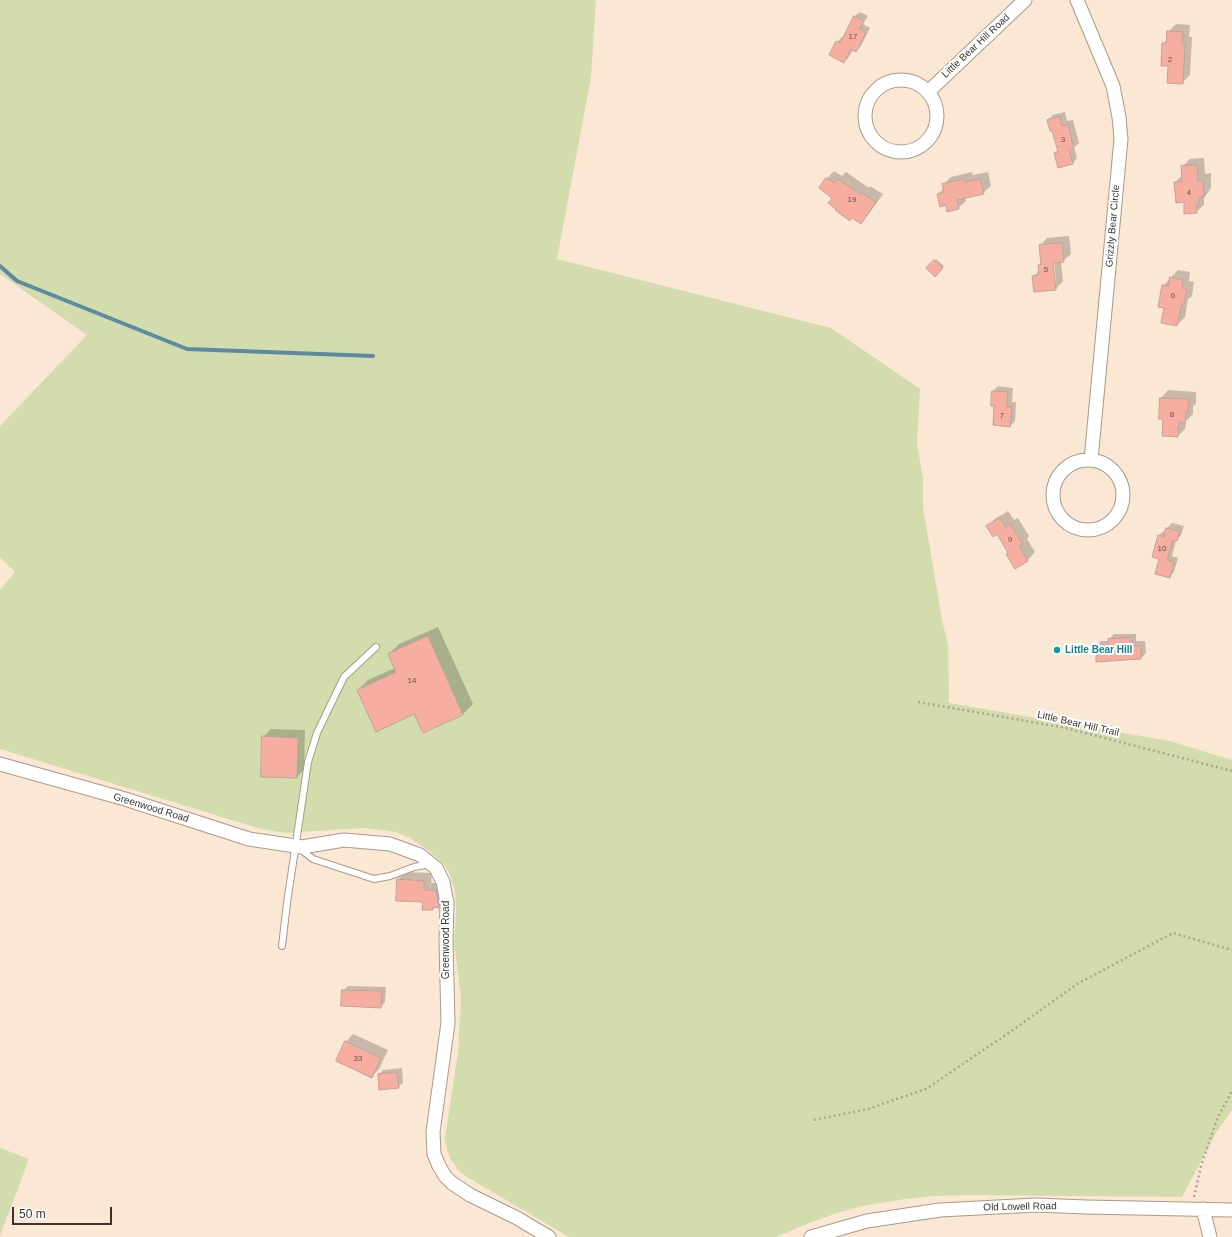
<!DOCTYPE html>
<html>
<head>
<meta charset="utf-8">
<style>
  body { margin:0 }
  #map { position:relative; width:1232px; height:1237px; overflow:hidden; background:#fae7d4; font-family:Helvetica,sans-serif }
  canvas { display:block }
  .scale { position:absolute; left:12px; top:1207px; width:100px; height:18px; box-sizing:border-box; border:2px solid #3b342c; border-top:0; padding-left:5px; font-size:12px; line-height:14px; white-space:nowrap; color:#3b342c; -webkit-text-stroke:3px #fff; paint-order:stroke }
</style>
</head>
<body>
<div id="map">
<canvas width="1232" height="1237"></canvas>
<div class="scale">50 m</div>
</div>
<script>
const g = document.querySelector('canvas').getContext('2d');
g.lineJoin = 'round';
function fill(path, color) {
  g.fillStyle = color;
  g.fill(path, 'evenodd');
}
function strokePath(path, color, width, dash) {
  g.strokeStyle = color;
  g.lineWidth = width;
  g.lineCap = dash ? 'butt' : 'round';
  g.setLineDash(dash || []);
  g.stroke(path);
}
function drawText(font, color, halo, rows, align = 'center') {
  g.font = font + ' Helvetica,sans-serif';
  g.lineWidth = 4;
  g.setLineDash([]);
  g.textBaseline = 'middle';
  g.strokeStyle = halo;
  g.fillStyle = color;
  for (const [text, x, y, turn = 0] of rows) {
    g.save();
    g.translate(x, y);
    g.rotate((+turn || 0) * Math.PI / 180);
    g.textAlign = isNaN(turn) ? turn : align;
    if (halo) g.strokeText(text, 0, 0);
    g.fillText(text, 0, 0);
    g.restore();
  }
}
fill(new Path2D(`
  M0,0h596l-5,77 -34,182 274,69 89,61 -3,54 6,36v28l19,113 6,25 1,58 221,38 62,19v350l-15,21 -35,66 -219,-2 -29,1 -29,3 -43,7 -28,8 -27,10 -31,13h-207l-102,-60 -7,-5 -9,-12 -5,-14 -1,-8 13,-86 3,-54 -7,-55 2,-31 -1,-20 -6,-20 -7,-9 -14,-13 -20,-13 -13,-5 -30,-4 -81,5 -23,-4 -261,-80v-159l15,-18 -15,-15v-131l87,-91 -87,-61z
  M0,1148l29,11 -29,77z`), '#d3dcac');
fill(new Path2D(`
  M860,12l8,4 -5,8 7,4 -9,18 -5,5 -3,-2 -4,8 -5,5 -7,-20 5,-5 2,1 11,-22z
  M1176,24l14,1 -1,12h3l-2,38 -8,8 -13,-18 -6,-21 4,-5 1,-7z
  M1065,112l2,9 6,-1 6,23 -5,4 3,11 -4,5 -18,-10 3,-3 -5,-20 -5,-10 5,-5z
  M1204,158l1,16 6,-1v15l-7,10v7l-8,7 -12,-11 -9,-19 8,-7 -1,-8 8,-8z
  M834,171l8,5 4,-4 23,16 1,-2 13,8 -15,21 -7,7 -24,-14 -3,-11 -14,-9 7,-10z
  M972,172l1,3 15,-3 3,14 -8,7 -18,4 1,4 -8,7 -11,-4 -9,-10 6,-6 -1,-3 8,-8z
  M1069,236l2,18 -8,7 -2,1 2,19 -7,8 -23,-12 7,-7 -1,-5 3,-2 -2,-17 7,-8zM1054,258l2,25h-2l-2,-24z
  M936,259l8,7 -9,9 -8,-7z
  M1178,270l12,2 -1,9 5,1 -2,14 -4,3 -3,18 -8,8 -12,-18 -2,-21z
  M998,386l15,2 -1,14h4l-1,19 -5,5 -17,-35z
  M1168,390l28,2v12l-3,2v8l-7,7 -1,8 -7,7 -14,-18h-4l1,-20z
  M1008,511l6,9 4,-2 11,18 -2,3 8,13 -7,8 -13,8 -6,-15 -12,-20 -9,-7 7,-7z
  M1172,523l12,3 -3,9 -5,5 -4,16 6,2 -4,14 -5,5 -9,-19 -1,-23 5,-4h2l1,-3z
  M438,627l35,77 -10,10 -48,-1 -57,-23 10,-10 27,-12 -6,-14 10,-10z
  M1114,634h22v7h9l1,12 -5,5 -44,-12 4,-5h8v-2z
  M271,729l34,1 -1,39 -7,8 -34,-40z
  M406,872l26,1 -1,10h13l2,16 -8,8h-2l-3,2 -35,-30z
  M348,986l38,1 -1,15 -4,5 -38,-16z
  M353,1034l35,16 -9,19 -7,7 -26,-34z
  M402,1068l1,15 -5,4 -19,-12 4,-5z`), '#0003');
strokePath(new Path2D(`
  M0,266l17,15 170,68 186,7`), '#5d89a2', 4);
const building = new Path2D(`
  M854,16l10,5 -5,8 7,4 -10,19 -5,-3 -7,14 -15,-8 7,-14 4,2z
  M1167,31l16,1 -1,12h3l-2,40 -16,-1 1,-17h-7l1,-23h4z
  M1060,117l2,9 6,-2 6,25 -5,1 4,14 -15,4 -4,-15 4,-1 -6,-21h-2l-3,-11z
  M1197,165l1,16h5l1,16h-5v6l-3,1 1,9 -13,1v-12l-8,1 -2,-21h8l-1,-16z
  M826,178l9,5 3,-4 23,16 1,-2 14,9 -15,22 -9,-6 -2,3 -15,-11 1,-1 -8,-6 4,-5 -13,-10z
  M965,179v3l15,-3 4,15 -27,6 2,9 -12,3 -1,-7 -6,2 -3,-13 7,-2 -2,-8z
  M1062,243l2,19 -11,1 3,27 -22,2 -2,-16 7,-1 -1,-10h3l-2,-20z
  M934,260l9,8 -8,9 -9,-9z
  M1170,277l13,3 -1,8 5,1 -3,15h-2l-5,22 -16,-3 3,-15 -6,-1 4,-22 6,1z
  M992,391l16,1 -1,15h5l-2,20 -17,-2 1,-19h-3z
  M1160,398l29,1 -1,13h-2l-1,11 -6,-1 -1,15 -16,-1 1,-17h-4z
  M1000,518l6,9 4,-3 13,20 -4,2 9,15 -13,8 -9,-15 2,-1 -11,-19 -4,3 -7,-11z
  M1166,528l14,3 -3,10 -4,-1 -6,20 7,2 -4,16 -15,-4 4,-15 -7,-2 6,-22 6,2z
  M428,636l35,79 -40,18 -9,-19 -38,18 -19,-42 39,-18 -8,-18z
  M1131,638v8h10v13l-45,3v-16l12,-1v-6z
  M262,736l36,2 -1,40 -36,-1z
  M397,879l27,2v9h12l3,18 -6,-1v3h-11l1,-8 -27,-1z
  M342,990l40,1 -1,17 -40,-2z
  M345,1041l36,17 -9,20 -36,-17z
  M397,1073l2,15 -20,2 -1,-16z`);
fill(building, '#f6aea0');
strokePath(building, '#bea39e', 1);
const lane = new Path2D(`
  M299,848l14,11 61,20 16,-3 24,-9 17,-3
  M282,946l5,-43 21,-141 9,-29 27,-56 32,-30`);
const street = new Path2D(`
  M1077,0l36,86 6,31 2,22 -30,321
  M865 116a36 36 0 1 1 72 0a36 36 0 1 1-72 0Z
  M928,92l97,-92
  M1053 495a35 35 0 1 1 70 0a35 35 0 1 1-70 0Z
  M0,764l125,35 124,40 53,8 42,-7 46,4 30,11 16,13 7,14 4,21 -1,38 2,82 -15,109 1,22 5,12 6,10 7,7 18,12 47,23 32,19
  M1203,1209l7,28
  M811,1237l56,-16 73,-11 96,-5 50,2 146,3`);
strokePath(lane, '#ab9a88', 8);
strokePath(street, '#ab9a88', 15);
strokePath(new Path2D(`
  M918,702l148,26 166,43
  M814,1120l54,-11 58,-20 87,-59 64,-46 96,-51 59,17
  M1194,1197l7,-31 16,-47 15,-28`), '#b1a394', 2.5, [2, 3]);
strokePath(lane, '#fff', 6);
strokePath(street, '#fff', 13);
for (const [x, y, r, color] of [
  [1057,650,4,"#0f9aa8"]
]) {
  const dot = new Path2D();
  dot.arc(x, y, r, 0, 2 * Math.PI);
  g.fillStyle = color;
  g.fill(dot);
  strokePath(dot, '#fff', 1.5);
}
drawText('8px', '#6a5249', null, [
  ["17",853,37],
  ["2",1170,60],
  ["3",1063,140],
  ["4",1189,193],
  ["19",852,200],
  ["5",1046,270],
  ["6",1173,296],
  ["8",1172,415],
  ["7",1002,416],
  ["9",1010,540],
  ["10",1162,549],
  ["14",412,681],
  ["33",358,1059]
]);
drawText('10px', '#3b342c', '#fff', [
  ["Little Bear Hill Road",976,46,-43],
  ["Grizzly Bear Circle",1113,226,-85],
  ["Little Bear Hill Trail",1078,724,13],
  ["Greenwood Road",151,808,17],
  ["Greenwood Road",446,940,-90],
  ["Old Lowell Road",1020,1207,-1]
]);
drawText('bold 10px', '#0d838f', '#fff', [
  ["Little Bear Hill",1065,650]
], 'left');
</script>
</body>
</html>
